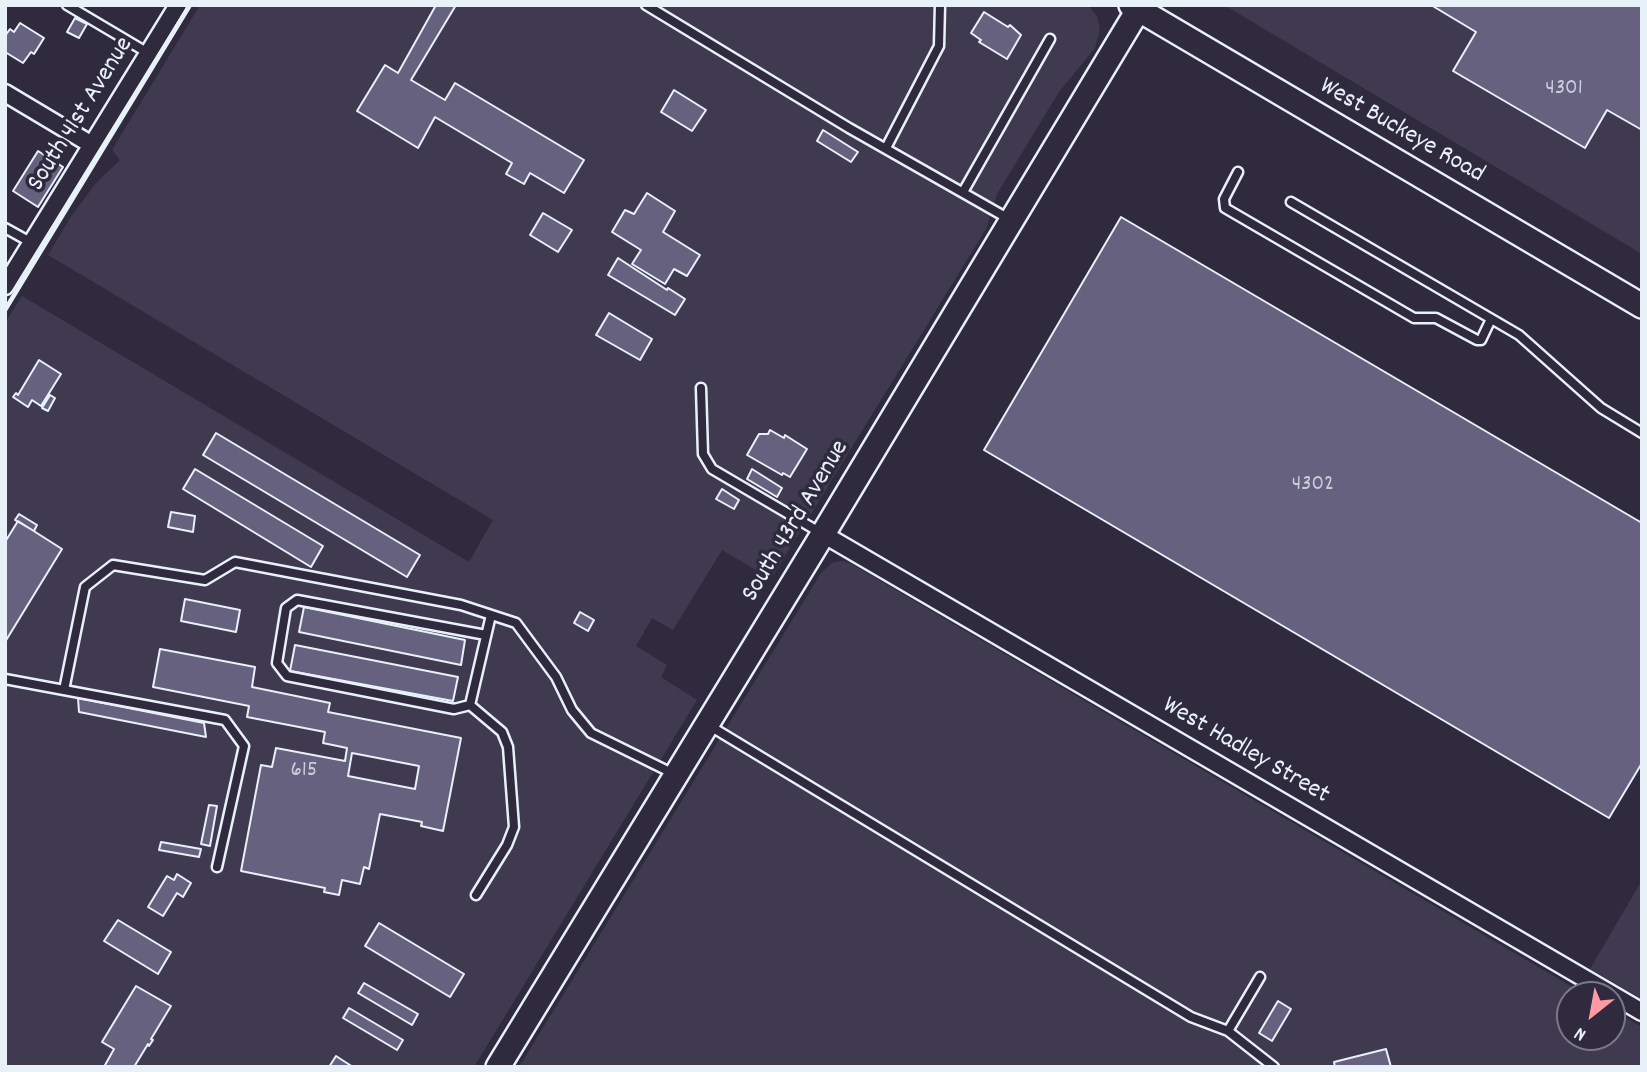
<!DOCTYPE html>
<html>
<head>
<meta charset="utf-8">
<style>
  body { margin:0 }
  #map { position:relative; width:1647px; height:1072px; overflow:hidden; background:#2f2a3d; font-family:Dekko,sans-serif }
  canvas { display:block }
  .frame { position:absolute; inset:0; border:7px solid #e8f1f8; pointer-events:none }
  .north { position:absolute; left:1556px; top:981px; width:70px; height:70px; box-sizing:border-box; background:#2f2a3d; border:2px solid #797a88; border-radius:50%; rotate:211deg; font-size:19px; font-weight:700; line-height:28px; text-align:center; color:#e8f1f8 }
  .north::after { content:''; display:block; margin:auto; width:24px; height:32px; background:#ff9aa2; clip-path:polygon(50% 0,100% 100%,50% 72%,0 100%) }
</style>
</head>
<body>
<div id="map">
<canvas width="1647" height="1072"></canvas>
<div class="frame"></div>
<div class="north">N</div>
</div>
<script>
const g = document.querySelector('canvas').getContext('2d');
g.lineJoin = 'round';
function fill(path, color) {
  g.fillStyle = color;
  g.fill(path, 'evenodd');
}
function strokePath(path, color, width, dash) {
  g.strokeStyle = color;
  g.lineWidth = width;
  g.lineCap = dash ? 'butt' : 'round';
  g.setLineDash(dash || []);
  g.stroke(path);
}
function drawText(font, color, halo, rows, align = 'center') {
  g.font = font + ' Dekko,sans-serif';
  g.lineWidth = 7;
  g.setLineDash([]);
  g.textBaseline = 'middle';
  g.strokeStyle = halo;
  g.fillStyle = color;
  for (const [text, x, y, turn = 0] of rows) {
    g.save();
    g.translate(x, y);
    g.rotate((+turn || 0) * Math.PI / 180);
    g.textAlign = isNaN(turn) ? turn : align;
    if (halo) g.strokeText(text, 0, 0);
    g.fillText(text, 0, 0);
    g.restore();
  }
}
fill(new Path2D(`
  M200,5h888l9,11 3,13 -5,19 -36,44 -62,102 -11,35 -215,350 -49,-29 -49,80 -21,-12 -16,28 31,19 -6,12 36,23 -223,367h-469v-744l17,-27 447,266 24,-42 -445,-265 22,-37 26,-35 24,-23 -8,-10z
  M1224,5h418v249z
  M842,561l8,2 736,432h-16v42h42v-27l30,17v40h-1123l302,-494 11,-10z
  M1642,880v119l-52,-30z`), '#403a51');
const building = new Path2D(`
  M436,5h20l-45,75 34,20 10,-17 129,77 -20,33 -34,-20 -6,11 -18,-10 6,-11 -77,-46 -17,31 -61,-37 28,-46 13,8z
  M1431,5h211v125l-35,-20 -22,38 -132,-77 23,-39z
  M984,12l24,15 2,-2 11,10 -14,24 -28,-17 2,-2 -10,-7z
  M75,18l12,6 -8,14 -12,-6z
  M20,23l24,15 -10,16 -3,-2 -8,11 -18,-11v-16l5,-7 4,3z
  M674,90l32,20 -14,21 -31,-19z
  M823,130l35,22 -7,10 -34,-21z
  M38,151l25,16 -25,40 -25,-16z
  M647,193l28,18 -12,21 37,23 -13,21 -13,-7 -9,15 -33,-20 9,-14 -29,-18 13,-22 9,4z
  M543,213l29,17 -14,22 -28,-17z
  M1121,217l521,306v240l-33,55 -625,-368z
  M618,258l49,32 1,-2 17,11 -10,16 -67,-40z
  M609,313l43,26 -12,21 -44,-25z
  M39,360l22,14 -20,32 -9,-6 -4,7 -15,-10 3,-4 2,2z
  M50,395l5,3 -7,13 -6,-3z
  M770,430l14,8 1,-3 22,14 -17,28 -7,-4 -1,2 -35,-20 12,-21h9z
  M216,433l204,122 -13,22 -204,-122z
  M195,469l128,77 -12,21 -128,-78z
  M752,469l30,19 -5,9 -30,-18z
  M722,489l17,11 -5,9 -18,-10z
  M171,512l24,4 -2,16 -25,-5z
  M19,514l18,11 -3,6 -19,-11z
  M18,521l44,28 -57,93v-100z
  M185,599l55,11 -4,22 -55,-11z
  M304,607l161,33 -4,25 -162,-33z
  M580,612l14,8 -6,11 -14,-8z
  M295,645l163,32 -5,24 -163,-30z
  M160,649l95,18 -3,20 78,16 -2,9 133,26 -18,93 -22,-5 1,-4 -42,-8 -11,55 -5,-2 -4,17 -18,-4 -3,15 -15,-3 1,-4 -84,-17 20,-106 11,2 4,-19 69,13 2,-13 -24,-5 2,-11 -78,-15 2,-11 -96,-19zM352,753l67,13 -4,23 -67,-13z
  M78,698l126,25 2,14 -127,-25z
  M209,805l8,1 -7,40 -9,-2z
  M161,842l40,7 -2,8 -40,-7z
  M177,874l14,9 -8,14 -6,-4 -14,23 -15,-9 19,-31 7,4z
  M118,920l53,32 -13,22 -54,-33z
  M379,923l85,51 -14,23 -85,-51z
  M364,983l54,31 -6,11 -54,-32z
  M136,986l35,20 -20,33 2,1 -4,6 -1,-2 -14,23h-30l10,-18 -12,-7z
  M1278,1001l13,8 -19,32 -13,-8z
  M349,1008l54,32 -6,10 -54,-32z
  M1386,1049l5,18h-56l-1,-5z
  M336,1056l17,11h-24z`);
fill(building, '#66617f');
strokePath(building, '#e8f1f8', 2);
const service = new Path2D(`
  M67,5l81,48
  M646,5l203,123 160,91
  M886,148l53,-102 1,-41
  M1238,172l-14,27 1,9 189,110h22l41,22h4l10,-21
  M963,192l87,-153
  M1291,202l228,133 82,73 41,25
  M5,228l27,15
  M701,388l2,66 9,15 109,64
  M5,679l59,11
  M470,705l-16,4 -167,-33 -10,-13 9,-55 11,-8 189,35
  M710,726l481,291 37,14 32,-54
  M217,867l27,-121 -19,-26 -161,-30 21,-103 28,-22 92,15 30,-18 226,43 55,18 40,54 16,33 19,23 83,41
  M476,895l31,-50 7,-18 -6,-80 -6,-15 -32,-27 21,-90
  M1228,1031l46,36`);
const minor = new Path2D(`
  M5,93l87,52
  M5,286l173,-281
  M823,534l819,478`);
const secondary = new Path2D(`
  M1131,5l511,301
  M498,1067l325,-533 318,-529`);
strokePath(service, '#e8f1f8', 13);
strokePath(minor, '#e8f1f8', 21);
strokePath(secondary, '#e8f1f8', 28);
strokePath(service, '#2f2a3d', 8);
strokePath(minor, '#2f2a3d', 16);
strokePath(secondary, '#2f2a3d', 23);
strokePath(new Path2D(`
  M5,310l185,-305`), '#e8f1f8', 4.5);
drawText('23px', '#c8cdda', null, [
  ["4301",1564,90],
  ["4302",1313,486],
  ["615",304,772]
]);
drawText('26px', '#e8f1f8', '#2f2a3d', [
  ["South 41st Avenue",82,115,-58],
  ["West Buckeye Road",1401,132,30],
  ["South 43rd Avenue",797,522,-59],
  ["West Hadley Street",1245,752,30]
]);
</script>
</body>
</html>
